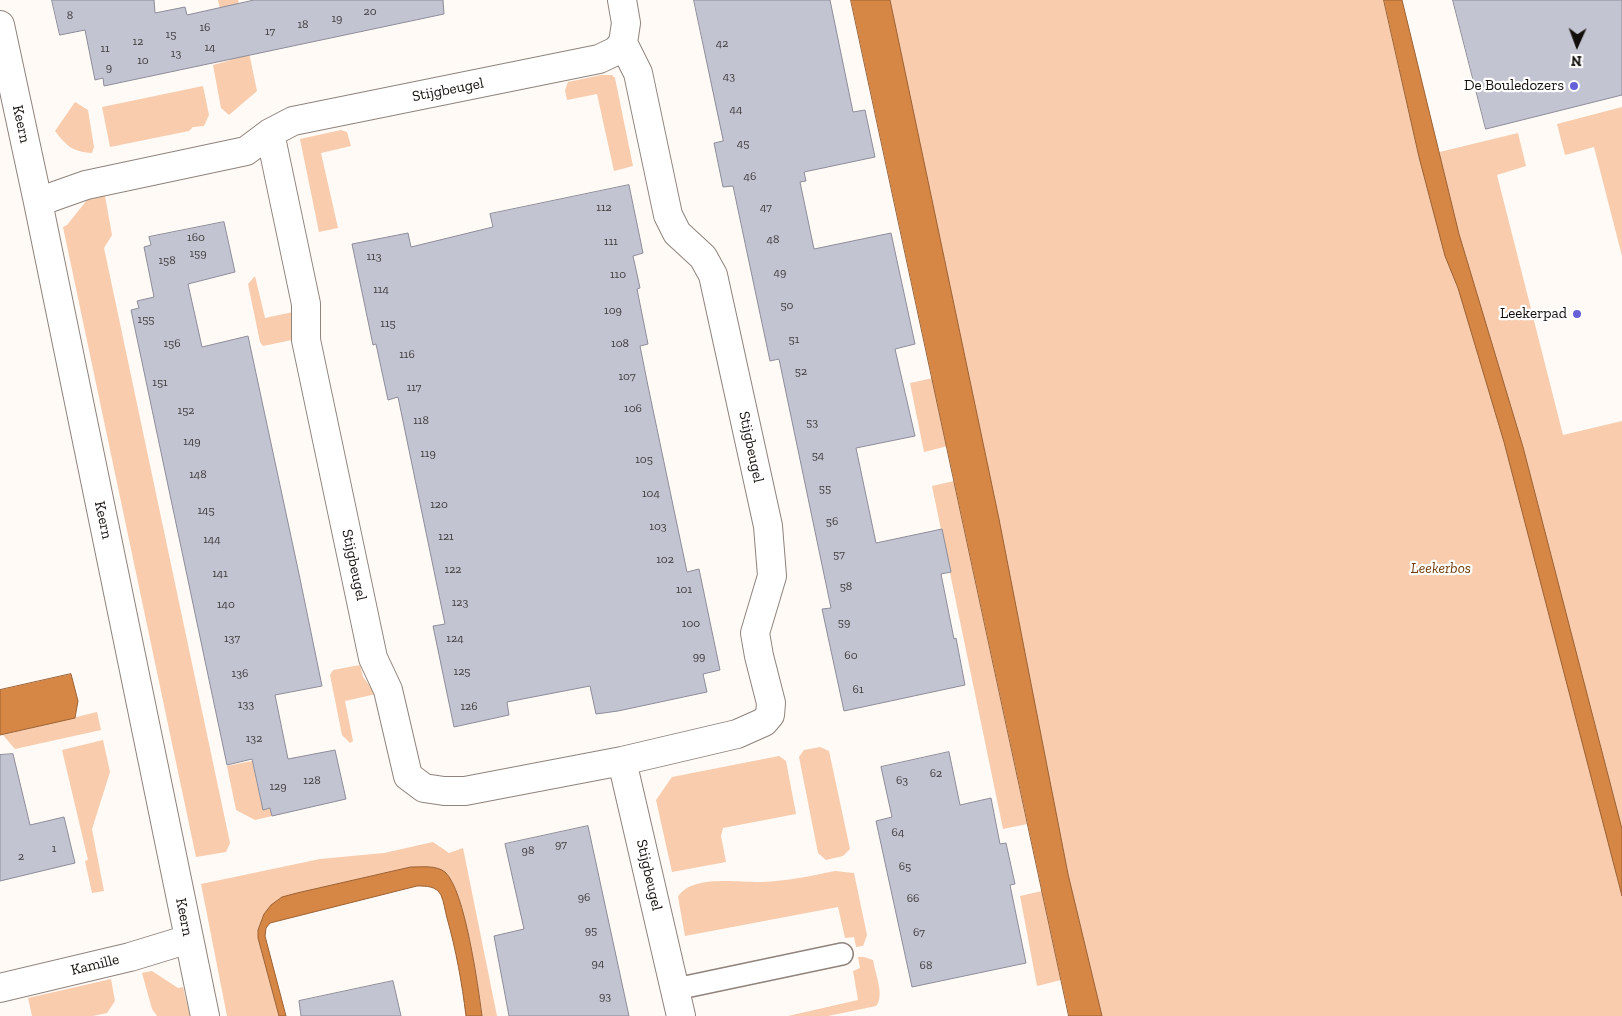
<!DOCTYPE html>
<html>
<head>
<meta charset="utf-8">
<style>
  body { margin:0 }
  #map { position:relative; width:1622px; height:1016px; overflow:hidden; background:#fffaf6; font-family:"Zilla Slab",serif }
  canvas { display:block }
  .north { position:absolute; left:1552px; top:20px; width:50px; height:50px; -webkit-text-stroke:4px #fff; paint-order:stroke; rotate:182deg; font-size:14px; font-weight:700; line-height:20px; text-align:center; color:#130f0c }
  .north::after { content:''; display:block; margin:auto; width:18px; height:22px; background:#130f0c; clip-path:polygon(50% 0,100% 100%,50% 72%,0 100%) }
</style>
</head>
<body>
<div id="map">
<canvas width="1622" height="1016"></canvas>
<div class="north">N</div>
</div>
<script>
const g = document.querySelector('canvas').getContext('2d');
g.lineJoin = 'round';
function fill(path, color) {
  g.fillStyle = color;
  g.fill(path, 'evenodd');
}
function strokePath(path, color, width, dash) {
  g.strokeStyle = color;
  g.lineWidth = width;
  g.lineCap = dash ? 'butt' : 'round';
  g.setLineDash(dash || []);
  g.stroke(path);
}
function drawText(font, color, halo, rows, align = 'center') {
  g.font = font + ' "Zilla Slab",serif';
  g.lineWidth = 4.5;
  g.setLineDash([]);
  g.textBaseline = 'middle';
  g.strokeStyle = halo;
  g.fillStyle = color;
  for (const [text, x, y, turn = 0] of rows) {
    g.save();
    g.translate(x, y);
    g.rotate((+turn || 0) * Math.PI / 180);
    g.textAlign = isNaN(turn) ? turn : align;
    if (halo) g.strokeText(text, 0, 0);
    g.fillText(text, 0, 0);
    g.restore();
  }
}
fill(new Path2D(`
  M218,0h20l19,91 -28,24 -8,-7 -8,-43 18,-5z
  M890,0h494l35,157 99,-24 8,33 -29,9 66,260 59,-14v452l-6,2 6,21v120h-520l-34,-142z
  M601,75h11l3,3 18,88 -19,5 -17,-77 -30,6 -2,-10 3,-8z
  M203,86l6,29 -5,11 -11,1 -4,4 -79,16 -8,-40z
  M75,102l13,8 6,37 -2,6c-20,-1 -26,-8 -37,-22z
  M1622,107v149l-28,-109 -29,8 -8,-31z
  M341,130l6,2 4,14 -30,7 17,75 -19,4 -19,-93z
  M105,196l7,39 -8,13 126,595 -4,9 -30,5 -133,-630 4,-2 20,-25z
  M255,276l10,42 28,-6 -1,28 -29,6 -3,-4 -12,-58z
  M933,378l15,68 -24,6 -14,-69z
  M954,481l73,343 -24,5 -71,-343z
  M360,665l3,12 13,17 -31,7 8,40 -3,2 -8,-8 -12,-60 3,-5z
  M97,712l4,18 -86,19 -12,-14z
  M103,740l7,32 -18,57 12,62 -12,2 -7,-32 3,-1 -26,-110z
  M820,747l9,4 21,98 -7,7 -17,4 -8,-7 -19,-96 5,-7z
  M779,756l7,5 10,53 -73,14 -2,8 5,26 -54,10 -16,-72 16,-23z
  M252,761l11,49 7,-2 2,8 -17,4 -19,-10 -9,-44z
  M433,842l16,11 14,-5 34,168h-15l-10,-62 -17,-66 -3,-7 -9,-10 -179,43 -6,16v8l21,78h-52l-26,-132 119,-25 64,-6z
  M835,871l19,2 13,62 -4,11 -7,1 -2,-10 -9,1 -7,-31 -153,29 -7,-39c13,-23 63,-14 84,-15 25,-1 49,-6 73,-11z
  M1042,891l19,89 -24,6 -17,-90z
  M858,957h6l9,3c2,13 12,36 3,46l-48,10h-40l70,-16 -5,-29 7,-3z
  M152,971l26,17 5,-1 7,29h-33l-5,-7 -10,-36z
  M111,979l4,22 -8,12 -14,3h-61l-4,-18z`), '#f8ccad');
const water = new Path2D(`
  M851,0h39l109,519 69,355 34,142h-33z
  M1384,0h18l57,234 64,213 99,382v67l-118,-454 -46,-154 -13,-32 -26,-99z
  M71,674l7,27 -3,17 -75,17v-45z
  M411,867c11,0 25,-2 34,5 20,18 33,114 37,144h-16c-4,-33 -10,-66 -19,-98 -2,-7 -3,-16 -6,-23 -5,-9 -14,-9 -24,-9l-147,37 -4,5 -1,8 21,80h-7l-21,-78v-8l6,-16 7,-9 11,-8 15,-4z`);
fill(water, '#d68645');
strokePath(water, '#9c6234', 1);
const building = new Path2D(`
  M52,0h102l1,13 30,-6 2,8 67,-15h189l1,14 -340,72 -1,-8 -8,2 -10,-50 -25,5z
  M694,0h136l23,112 12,-2 10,47 -71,15 2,9 -6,1 14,67 77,-16 24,111 -20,5 20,87 -59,12 20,95 66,-14 9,43 -10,2 13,65 2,-1 9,47 -121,26 -22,-102 9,-1 -52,-249 -9,2 -37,-175 -10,1 -9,-44 9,-2z
  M1453,0h169v95l-136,34z
  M629,185l14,68 -10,3 7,32 -3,1 11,55 -8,2 8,40 39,186 12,-3 21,101 -17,4 4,18 -89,19 -22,3 -6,-28 -83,16 2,13 -55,12 -21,-101 12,-2 -47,-227 -10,3 -12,-56 -3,1 -21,-101 56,-11 3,14 82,-20 -3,-13z
  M224,222l11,50 -47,12 14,63 46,-11 51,238 23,112 -47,9 13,64 47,-9 11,49 -74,17 -2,-8 -7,2 -11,-51 -25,6 -96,-455 8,-2 -2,-7 17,-4 -10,-50 7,-2 -2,-8z
  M949,752l11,53 31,-7 9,46 6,-1 9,41 -5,1 16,78 -114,24 -36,-166 16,-4 -11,-50z
  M13,754l17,71 34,-8 11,46 -75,18v-126z
  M588,826l41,190h-120l-15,-80 30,-7 -19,-85z
  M393,981l8,35h-100l-2,-15z`);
fill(building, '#c3c4d1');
strokePath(building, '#8c8d99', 1);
const lane = new Path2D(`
  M676,989l166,-35`);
const street = new Path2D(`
  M0,25l38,177 167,814
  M270,133l36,171v36l67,318 15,32 20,86 16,12 20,3h21l157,-30 115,-27 27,-12 6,-7 1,-12 -12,-47 -4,-23 17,-57 -4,-50 -55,-251 -10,-18 -26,-24 -9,-18 -30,-142 -15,-30 3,-20 -4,-23
  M38,202l48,-17 160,-34 24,-18 23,-12 306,-62 17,-8 7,-8
  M622,761l59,255
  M0,988l130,-31 59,-18`);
strokePath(lane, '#8f837c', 24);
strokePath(street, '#8f837c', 30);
strokePath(lane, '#fff', 21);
strokePath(street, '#fff', 28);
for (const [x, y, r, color] of [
  [1574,86,5,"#675fd8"],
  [1577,314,5,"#675fd8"]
]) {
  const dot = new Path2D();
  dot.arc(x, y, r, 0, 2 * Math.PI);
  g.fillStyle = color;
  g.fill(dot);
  strokePath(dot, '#fff', 2);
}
drawText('12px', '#3f3c3d', null, [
  ["20",370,12],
  ["8",70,16],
  ["19",337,19],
  ["18",303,25],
  ["16",205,28],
  ["17",270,32],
  ["15",171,35],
  ["12",138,42],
  ["42",722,44],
  ["14",210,48],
  ["11",105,49],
  ["13",176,54],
  ["10",143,61],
  ["9",109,68],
  ["43",729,77],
  ["44",736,110],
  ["45",743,144],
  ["46",750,177],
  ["112",604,208],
  ["47",766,208],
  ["160",196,238],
  ["48",773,240],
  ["111",611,242],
  ["159",198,254],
  ["113",374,257],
  ["158",167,261],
  ["49",780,273],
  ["110",618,275],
  ["114",381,290],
  ["50",787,306],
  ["109",613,311],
  ["155",146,320],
  ["115",388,324],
  ["51",794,340],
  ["156",172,344],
  ["108",620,344],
  ["116",407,355],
  ["52",801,372],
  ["107",627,377],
  ["151",160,383],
  ["117",414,388],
  ["106",633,409],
  ["152",186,411],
  ["118",421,421],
  ["53",812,423],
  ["149",192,442],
  ["119",428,454],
  ["54",818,456],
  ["105",644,460],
  ["148",198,475],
  ["55",825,489],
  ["104",651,494],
  ["120",439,505],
  ["145",206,511],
  ["56",832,522],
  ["103",658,527],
  ["121",446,537],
  ["144",212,540],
  ["57",839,555],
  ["102",665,560],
  ["122",453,570],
  ["141",220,574],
  ["58",846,587],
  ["101",684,590],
  ["123",460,603],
  ["140",226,605],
  ["59",844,623],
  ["100",691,624],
  ["137",232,639],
  ["124",455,639],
  ["60",851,656],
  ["99",699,657],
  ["125",462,672],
  ["136",240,674],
  ["61",858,690],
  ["133",246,705],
  ["126",469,707],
  ["132",254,739],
  ["62",936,774],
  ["128",312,781],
  ["63",902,781],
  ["129",278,787],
  ["64",898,833],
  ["97",561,845],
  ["1",54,849],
  ["98",528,851],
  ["2",21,857],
  ["65",905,867],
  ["96",584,898],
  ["66",913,899],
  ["95",591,931],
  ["67",919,933],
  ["94",598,964],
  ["68",926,966],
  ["93",605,997]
]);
drawText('15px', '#130f0c', '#fff', [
  ["De Bouledozers",1564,86],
  ["Leekerpad",1567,314]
], 'right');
drawText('15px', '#130f0c', '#fff', [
  ["Stijgbeugel",448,90,-11],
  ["Keern",21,124,78],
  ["Stijgbeugel",751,447,78],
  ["Keern",103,520,78],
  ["Stijgbeugel",354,565,78],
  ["Stijgbeugel",649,875,77],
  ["Keern",184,917,79],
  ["Kamille",95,965,-14]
]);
drawText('italic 15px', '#703b08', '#fff', [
  ["Leekerbos",1441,569]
]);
</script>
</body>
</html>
